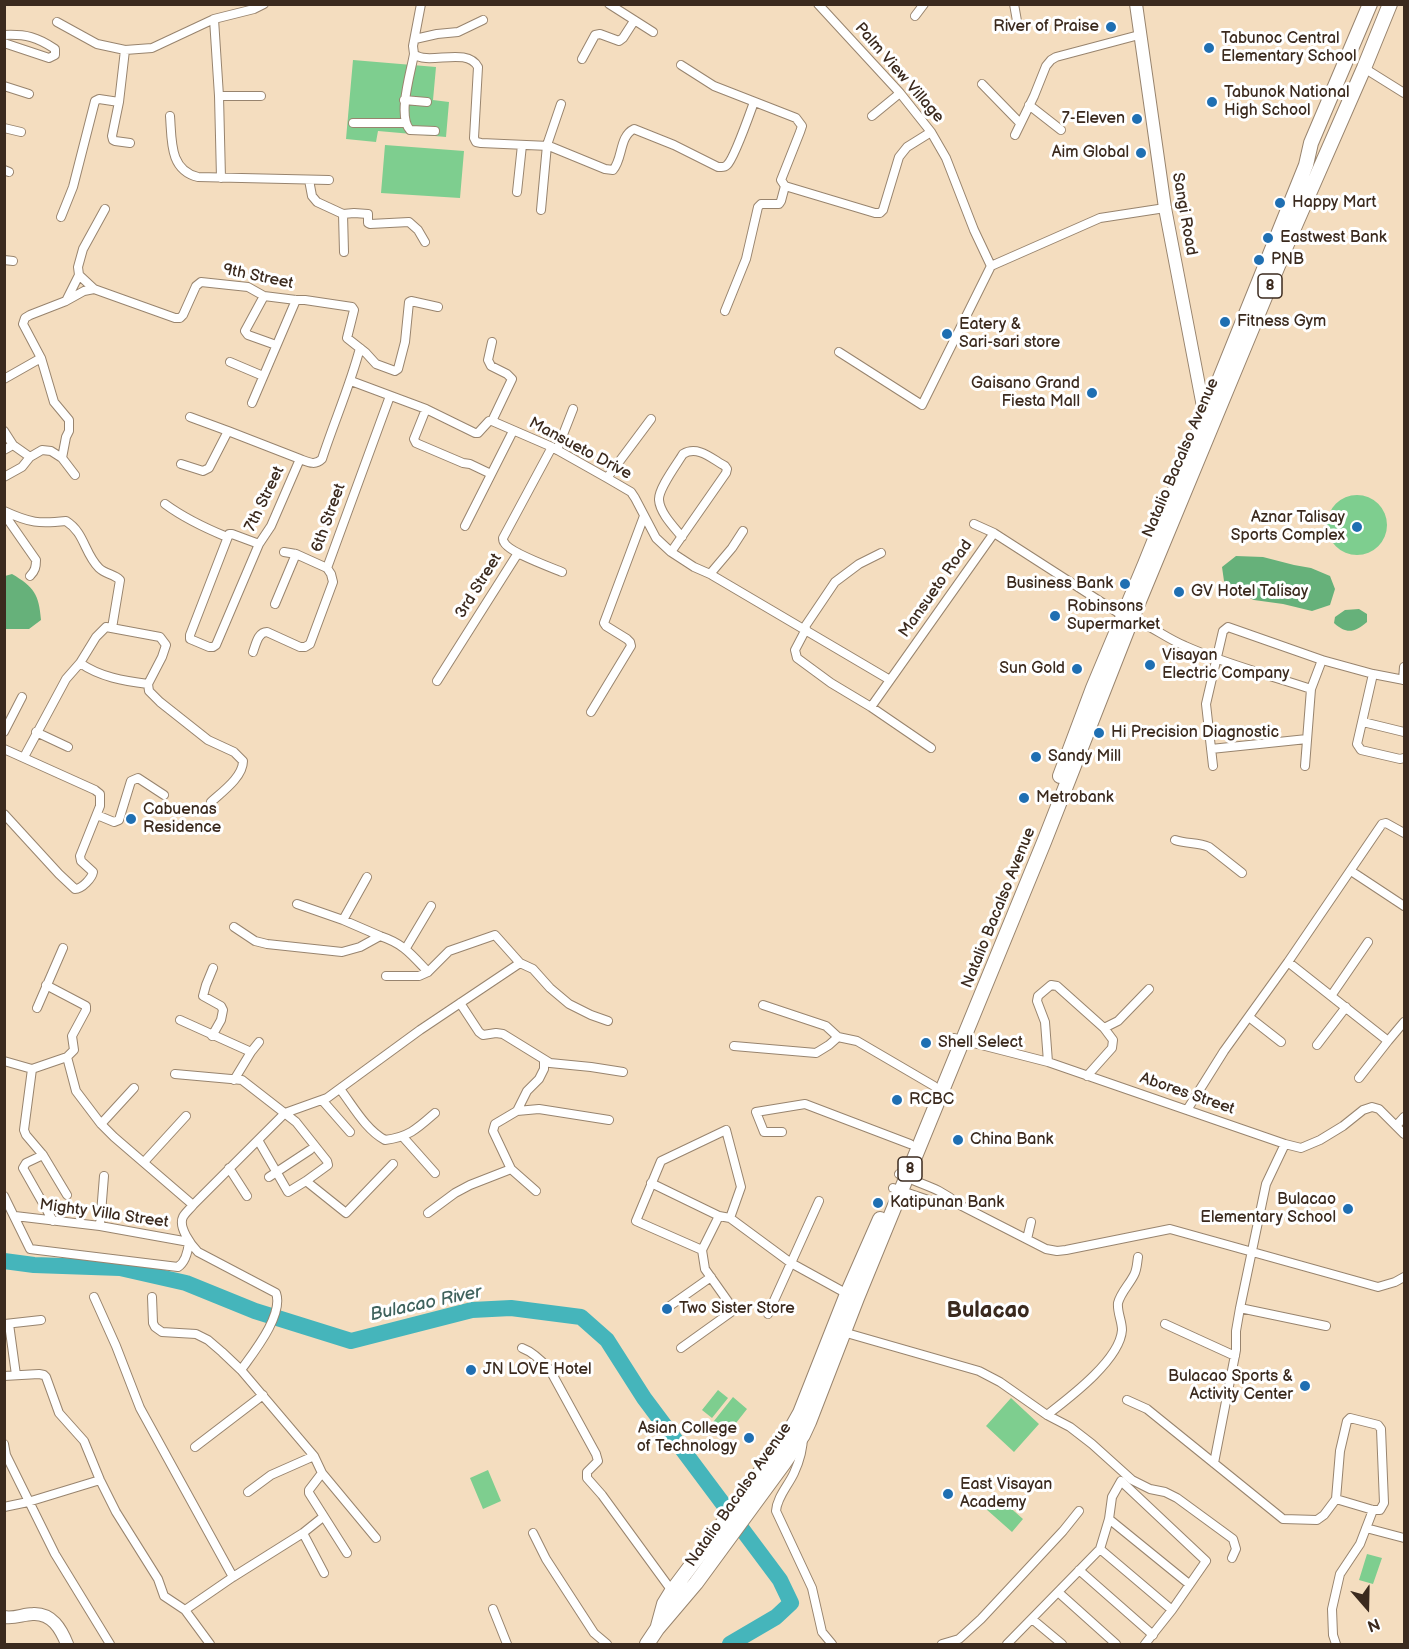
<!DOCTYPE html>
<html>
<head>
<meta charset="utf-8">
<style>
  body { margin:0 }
  #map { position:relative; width:1409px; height:1649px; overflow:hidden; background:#f4ddbf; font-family:"Balsamiq Sans",sans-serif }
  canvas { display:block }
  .frame { position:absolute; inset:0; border:6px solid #3b2a1e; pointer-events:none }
  .north { position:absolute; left:1337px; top:1577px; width:60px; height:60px; -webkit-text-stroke:4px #fff; paint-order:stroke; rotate:160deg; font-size:16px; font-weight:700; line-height:24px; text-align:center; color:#3b2a1e }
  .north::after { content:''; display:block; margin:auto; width:21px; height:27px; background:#3b2a1e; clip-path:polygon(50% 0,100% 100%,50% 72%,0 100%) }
</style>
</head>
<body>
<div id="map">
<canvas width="1409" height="1649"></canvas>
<div class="frame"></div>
<div class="north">N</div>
</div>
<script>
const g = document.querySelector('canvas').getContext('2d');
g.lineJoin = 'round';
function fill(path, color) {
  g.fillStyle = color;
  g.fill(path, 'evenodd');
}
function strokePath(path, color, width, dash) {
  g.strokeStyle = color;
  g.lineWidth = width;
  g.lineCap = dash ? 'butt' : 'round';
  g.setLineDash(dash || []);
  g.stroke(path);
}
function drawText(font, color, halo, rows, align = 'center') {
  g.font = font + ' "Balsamiq Sans",sans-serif';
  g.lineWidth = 6;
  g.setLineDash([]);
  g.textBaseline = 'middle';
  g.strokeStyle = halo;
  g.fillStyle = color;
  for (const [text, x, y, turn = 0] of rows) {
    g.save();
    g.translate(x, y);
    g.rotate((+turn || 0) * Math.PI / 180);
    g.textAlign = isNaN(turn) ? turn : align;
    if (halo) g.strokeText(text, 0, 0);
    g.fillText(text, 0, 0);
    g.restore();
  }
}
fill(new Path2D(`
  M353,60l83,7 -3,33 16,2 -3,35 -68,-6 -2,11 -30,-3z
  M385,145l79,6 -4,47 -79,-5z
  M1327 525a30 30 0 1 1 60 0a30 30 0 1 1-60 0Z
  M718,1390l10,8 -16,20 -10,-8z
  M733,1397l14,12 -22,28 -15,-11z
  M1011,1398l28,26 -25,28 -28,-26z
  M488,1470l13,31 -18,8 -13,-31z
  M997,1496l26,23 -11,13 -26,-23z
  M1367,1554l15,4 -9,26 -14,-4z`), '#7ece8f');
fill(new Path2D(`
  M1236,556l27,1 31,8 17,3 19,8 5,13 -5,16 -18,6 -29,-7 -29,-4 -19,-8 -11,-11 -2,-14z
  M12,574c22,13 27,20 29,46l-12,9h-24v-53z
  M1359,609l8,5v8c-12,10 -20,13 -33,1l1,-6 10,-7z`), '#66b17a');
strokePath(new Path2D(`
  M4,1261l30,4 86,3 66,15 69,28 96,30 121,-31 39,-2 70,9 26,23 37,58 136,182 11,23 -15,14 -46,27`), '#45b5bb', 16);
const street = new Path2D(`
  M421,4l-8,42 1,8c14,12 53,-8 64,13l-4,71 2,4 5,1 68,3 56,23 8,1c10,-11 6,-34 21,-41l40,16 44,22c4,0 6,1 9,-2 7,-6 23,-52 27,-63
  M609,4l44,28
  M818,4l82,89 31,39 15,26 28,72 17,36
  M1014,4l3,17
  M915,16l9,-12
  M214,19l5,77 2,82
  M57,22l40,22 28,6 27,-2 62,-29 40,-10 10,-5
  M4,35c22,-1 33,2 51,14v6l-6,3 -45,-15
  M415,39l22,-5 21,-2 25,-12
  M125,50l-6,52 -7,34 1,4 2,1 15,2
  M414,54c-3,18 -17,62 -4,76l25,1
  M582,59l13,-24 5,-1 19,7 4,-3 11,-17
  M681,65l33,21 82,32 6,8 -2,6 -19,48 4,6 -4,15 -2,3h-18l-3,3 -12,52 -21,52
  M1364,68l40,25
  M982,84l38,39
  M4,86l25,8
  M219,96h42
  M404,100l23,2
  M1029,105l32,25
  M170,116c2,24 -1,54 28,61l131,3
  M872,116l28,-23
  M353,123h53
  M4,128l17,4
  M1015,135l19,-39 12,-30 5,-6 5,-3 83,-22
  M4,170l5,2
  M309,180l3,16 5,6 26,12 11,-1 14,1v9l2,1 39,-2 9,8 7,12
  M785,186l90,27h5l3,-3 16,-53 8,-10 24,-15
  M517,192l5,-47
  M541,210l6,-65 14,-41
  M343,214l1,38
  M61,217l12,-30 22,-86 4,-2 20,3
  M4,260l9,1
  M79,275l15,14 81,29h5l3,-3 13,-29 5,-4 47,5 16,9 32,4h9l47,7 2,3 -7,28 19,15 10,11 19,7 3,-2 7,-27 4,-40 2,-1 27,6
  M264,296l-19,35 3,4 28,10
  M66,301l13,-26 -1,-8 5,-18 22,-40
  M492,342l-4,18 3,6 16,8 5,5 -20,42
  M839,352l83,53 69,-139 109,-48 65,-10
  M230,362l33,14
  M4,379l37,-21
  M351,381l75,28 49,24h3l11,-12h3l60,26 55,31 24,14 4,6 21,40 15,14 23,15 16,7 180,106
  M252,403l44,-103
  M426,409l-12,30 2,4 47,20 7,1 21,10
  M190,417l38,14
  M4,431l9,14 17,12
  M552,447l-49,91c0,1 0,3 1,4 4,10 46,25 58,30
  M4,450l9,-5
  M557,450l16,-41
  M62,458l4,-21 3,-6v-11l-15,-18 -13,-44 -18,-34 2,-6 5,-3 36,-14 18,-10 10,-2
  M181,464l22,7 6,-3 19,-37 72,28c8,3 15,7 22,0 12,-37 28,-73 38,-111
  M4,477l18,-10 8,-10 12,-7 9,1 11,7 13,17
  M607,478l44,-59
  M165,504c19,14 40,24 62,33
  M4,511c26,12 35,13 62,10 19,12 18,32 33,47 6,6 15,6 21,12l-8,48
  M4,514l32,46c0,7 -1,11 -6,16
  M974,524l20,9 129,83c23,5 40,21 62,30 40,18 84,29 126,43
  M465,526l48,-95
  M259,544l-27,-10h-3l-39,101v4l19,8h4l3,-2 43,-101 12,-18 29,-67
  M284,552l12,2 31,14
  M671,552l55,-79 1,-4 -2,-3c-13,-7 -27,-21 -42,-12 -6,10 -25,35 -24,46 1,13 15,27 23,37
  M327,568l63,-172
  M710,574l22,-26 11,-17
  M275,604l21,-50
  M804,628l31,-46 24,-18 22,-11
  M806,629l-11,21 2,8 34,25 40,24 60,41
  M253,652c3,-8 5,-20 14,-20l33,15h5l5,-3 23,-62 -2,-8 -4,-6
  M1373,674l-16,70 4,6 39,9 4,-1
  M1403,680l1,-13
  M437,681l81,-128
  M148,684c-24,-3 -48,-7 -68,-21l16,-26 10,-10 54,10 6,8 -4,12 -14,27 1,7 11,11 48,38 26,12 9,9c0,16 -21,31 -32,41
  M871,707l123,-174
  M591,712l40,-66 -1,-4 -3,-3 -21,-13 -2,-3 40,-107
  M1363,722l41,10
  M4,732l18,-35
  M36,732l32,15
  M4,749l91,41 5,4v12l-20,50 1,5 12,11c-1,6 -11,17 -18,17l-16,-15 -55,-60
  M1211,749l96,-10
  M24,757l42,-78 14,-16
  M1213,766l-7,-62 17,-73 5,-4 94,33 51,14 31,6
  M1305,766l6,-77 11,-29
  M97,815l17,7 5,-2 12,-39 7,-3 26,17
  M1175,840c11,4 23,2 34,7l33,26
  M1351,871l53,35
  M297,904l46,16 37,16
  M343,920l24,-43
  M234,927l21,14 12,3 75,8 18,-5 20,-11c24,8 31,18 48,36
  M406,948l25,-42
  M1288,962l100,79
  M386,976h33l9,-4 21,-21 46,-16 25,28 13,6 17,19 19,16 22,11 17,6
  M46,985l40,21v4l-14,26 2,14 -7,7 9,34 25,33 13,13 79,68
  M1331,996l37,-54
  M460,1003l19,29 4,3 13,-2 7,1 47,29 41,4 32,5
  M763,1005l63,21 12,11
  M37,1008l26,-60
  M1249,1017l32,25
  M180,1020l71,32
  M1104,1028l14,-7 31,-32
  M212,1036l9,-16 2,-10 -2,-4 -18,-10 3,-11 7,-17
  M954,1038l94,24 237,82 16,4 19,-8 23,-14 20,-16 9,-3 7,2 25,25
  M1317,1045l29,-38
  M734,1046l82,7 13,-8 9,-8 19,4 77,45
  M4,1061l28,8 35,-12
  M1048,1062l-3,-40 -8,-21 1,-5 13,-11 6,1 47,42 9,12 -1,8 -25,28
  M32,1069l-8,61 2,5 17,20 24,40
  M175,1074l67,6 54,42 31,39 1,4 -22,16 -18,11 -30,-52
  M1359,1078l29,-37 16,-19
  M234,1080l17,-28 8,-10
  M340,1089c13,17 26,41 45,51 24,-3 33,-12 50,-27
  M322,1100l28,32
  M1187,1110l37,-59 64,-89 94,-138 4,-1 18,10
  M517,1111l22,-2 70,11
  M101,1124l33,-36
  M1396,1126l8,-9
  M782,1132h-18l-8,-20 49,-8 105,40
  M403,1137l32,36
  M43,1155l-17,8 -3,5 30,53
  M144,1162l42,-46
  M229,1168l18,28
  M899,1174c22,11 40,13 59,30l88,45 11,2 9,-1 104,-21 208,58 17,-5 9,-5
  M269,1177l41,-27
  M306,1181l40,32 47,-49
  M651,1183l68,33 11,2 61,45 60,33
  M893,1188l50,17 15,-1
  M536,1191l-25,-22 -18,-38 2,-7 22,-13 10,-20 12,-12 5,-10v-8
  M4,1196l26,53 148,18c8,-5 10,-16 11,-25l-89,-16 -85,-10
  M428,1213l27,-20 15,-8 41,-16
  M100,1226l4,-50
  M1027,1239l4,-17
  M702,1250l-66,-29 25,-60 65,-31 15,57 -11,31
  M94,1297l22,49 24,62 93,169
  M152,1297l1,26 2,4 7,5 34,2 12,6 14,12 19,18 73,86 8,17 54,65
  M667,1308l44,-31
  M1240,1308l86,18
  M768,1314l51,-113
  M5,1324l36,-4
  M9,1324l7,51
  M1165,1324l70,32
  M843,1332l136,39 21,11 47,33 23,12 22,17 40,36 18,9 15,3 12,6 56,41 3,10 -4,9
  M522,1348c11,4 20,13 28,22l46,84 2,7 -11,11v6l15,17 70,96
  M681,1348l53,-38 -29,-41 -3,-19 17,-34
  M241,1370c12,-17 43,-55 35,-77l-78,-41c-7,-7 -20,-25 -15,-35 2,-4 7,-8 10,-12l92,-92 42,-15 93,-68 100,-67
  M4,1376l35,-2 5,1 2,2 13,36 25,28 16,39 16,32 42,67 6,17 21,14 25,34
  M1127,1400l20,9 136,110 34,1 7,-5 12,-16 37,11h7l4,-7 -3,-74 -3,-4 -28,-7 -3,3 -7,30 -4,48
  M1047,1415c22,-17 73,-55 75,-85 0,-9 -5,-18 -4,-27 3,-11 11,-18 16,-28 3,-5 3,-12 4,-18
  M803,1436c0,13 -3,24 -9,37 -6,13 -17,24 -18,38l36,77 10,44 10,12
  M4,1444l2,11 49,99 55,90
  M195,1447l68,-52
  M1214,1463l22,-113v-19l4,-23 26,-124 19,-40
  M322,1473l-13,17v3l38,60
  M248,1492l23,-17 43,-19
  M4,1507l24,-5 72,-22
  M1109,1519l80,65
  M1366,1528l38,10
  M303,1533l21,40
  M533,1533l13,26 48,74 13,11
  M1100,1549l72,61
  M1079,1570l74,65
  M1058,1592l58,52
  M493,1609l14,35
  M185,1610l48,-33 70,-44 20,-16
  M1032,1619l30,25
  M942,1644l17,-5 22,-20 82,-88 16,-20
  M1007,1644l93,-95 9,-30 3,-22 9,-16 85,80 -34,49 -27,34
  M1336,1644l-3,-9 -1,-26 8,-35 20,-30 13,-34`);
const secondary = new Path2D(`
  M1136,4l29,204 40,209 3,1
  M4,1617c11,2 19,-3 29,-3 19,-1 28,15 34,30`);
const primary = new Path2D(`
  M1060,776l33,-88 52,-124 161,-399 5,-22 59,-139
  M658,1626l6,-22 8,-13 72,-96 47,-66 9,-16 47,-119 33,-75
  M647,1644l10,-15 39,-46 88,-120 19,-28 6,-13 48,-124 187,-456 88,-224 155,-374 77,-176 26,-64`);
strokePath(street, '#98846e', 10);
strokePath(secondary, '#98846e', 14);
strokePath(primary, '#98846e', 16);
strokePath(street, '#fff', 8);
strokePath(secondary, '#fff', 12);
strokePath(primary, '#fff', 14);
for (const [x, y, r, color] of [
  [1111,27,6,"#1f6fb2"],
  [1209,48,6,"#1f6fb2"],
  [1212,102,6,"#1f6fb2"],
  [1137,119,6,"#1f6fb2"],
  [1141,153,6,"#1f6fb2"],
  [1280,203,6,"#1f6fb2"],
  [1268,238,6,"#1f6fb2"],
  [1259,260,6,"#1f6fb2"],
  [1225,322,6,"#1f6fb2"],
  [947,334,6,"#1f6fb2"],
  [1092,393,6,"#1f6fb2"],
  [1357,527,6,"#1f6fb2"],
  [1125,584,6,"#1f6fb2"],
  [1179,592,6,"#1f6fb2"],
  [1055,616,6,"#1f6fb2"],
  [1150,665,6,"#1f6fb2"],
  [1077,669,6,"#1f6fb2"],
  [1099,733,6,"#1f6fb2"],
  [1036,757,6,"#1f6fb2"],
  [1024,798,6,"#1f6fb2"],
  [131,819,6,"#1f6fb2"],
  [926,1043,6,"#1f6fb2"],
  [897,1100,6,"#1f6fb2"],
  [958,1140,6,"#1f6fb2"],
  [878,1203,6,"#1f6fb2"],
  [1348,1209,6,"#1f6fb2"],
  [667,1309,6,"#1f6fb2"],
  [471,1370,6,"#1f6fb2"],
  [1305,1386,6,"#1f6fb2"],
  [749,1438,6,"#1f6fb2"],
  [948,1494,6,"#1f6fb2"]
]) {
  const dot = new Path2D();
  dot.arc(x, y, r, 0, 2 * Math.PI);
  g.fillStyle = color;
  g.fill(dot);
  strokePath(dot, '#fff', 2);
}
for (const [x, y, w] of [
  [1270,286,24],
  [910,1169,24]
]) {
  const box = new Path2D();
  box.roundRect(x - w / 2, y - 12, w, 24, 4.5);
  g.fillStyle = '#fff';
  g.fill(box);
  strokePath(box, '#3b2a1e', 1.5);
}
drawText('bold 15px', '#3b2a1e', null, [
  ["8",1270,286],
  ["8",910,1169]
]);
drawText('16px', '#3b2a1e', '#fff', [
  ["River of Praise",1099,27,"right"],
  ["Tabunoc Central",1221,39],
  ["Elementary School",1221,57],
  ["Tabunok National",1224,93],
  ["High School",1224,111],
  ["7-Eleven",1125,119,"right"],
  ["Aim Global",1129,153,"right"],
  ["Happy Mart",1292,203],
  ["Eastwest Bank",1280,238],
  ["PNB",1271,260],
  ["Fitness Gym",1237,322],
  ["Eatery &",959,325],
  ["Sari-sari store",959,343],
  ["Gaisano Grand",1080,384,"right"],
  ["Fiesta Mall",1080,402,"right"],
  ["Aznar Talisay",1345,518,"right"],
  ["Sports Complex",1345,536,"right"],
  ["Business Bank",1113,584,"right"],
  ["GV Hotel Talisay",1191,592],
  ["Robinsons",1067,607],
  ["Supermarket",1067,625],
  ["Visayan",1162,656],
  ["Electric Company",1162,674],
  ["Sun Gold",1065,669,"right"],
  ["Hi Precision Diagnostic",1111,733],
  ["Sandy Mill",1048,757],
  ["Metrobank",1036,798],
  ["Cabuenas",143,810],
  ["Residence",143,828],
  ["Shell Select",938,1043],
  ["RCBC",909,1100],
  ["China Bank",970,1140],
  ["Bulacao",1336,1200,"right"],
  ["Elementary School",1336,1218,"right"],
  ["Katipunan Bank",890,1203],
  ["Two Sister Store",679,1309],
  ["JN LOVE Hotel",483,1370],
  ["Bulacao Sports &",1293,1377,"right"],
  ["Activity Center",1293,1395,"right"],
  ["Asian College",737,1429,"right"],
  ["of Technology",737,1447,"right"],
  ["East Visayan",960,1485],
  ["Academy",960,1503]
], 'left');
drawText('16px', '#3b2a1e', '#fff', [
  ["Palm View Village",899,73,49],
  ["Sangi Road",1184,214,80],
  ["9th Street",258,277,12],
  ["Mansueto Drive",580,449,28],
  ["Natalio Bacalso Avenue",1181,458,-67],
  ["7th Street",265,499,-64],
  ["6th Street",329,518,-70],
  ["3rd Street",479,586,-58],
  ["Mansueto Road",936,589,-55],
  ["Natalio Bacalso Avenue",999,908,-68],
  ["Abores Street",1187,1094,19],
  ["Mighty Villa Street",104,1214,8],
  ["Natalio Bacalso Avenue",739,1495,-55]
]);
drawText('italic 18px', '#3f625d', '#fff', [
  ["Bulacao River",426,1304,-12]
]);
drawText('bold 22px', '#3b2a1e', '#fff', [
  ["Bulacao",988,1311]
]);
</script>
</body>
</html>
